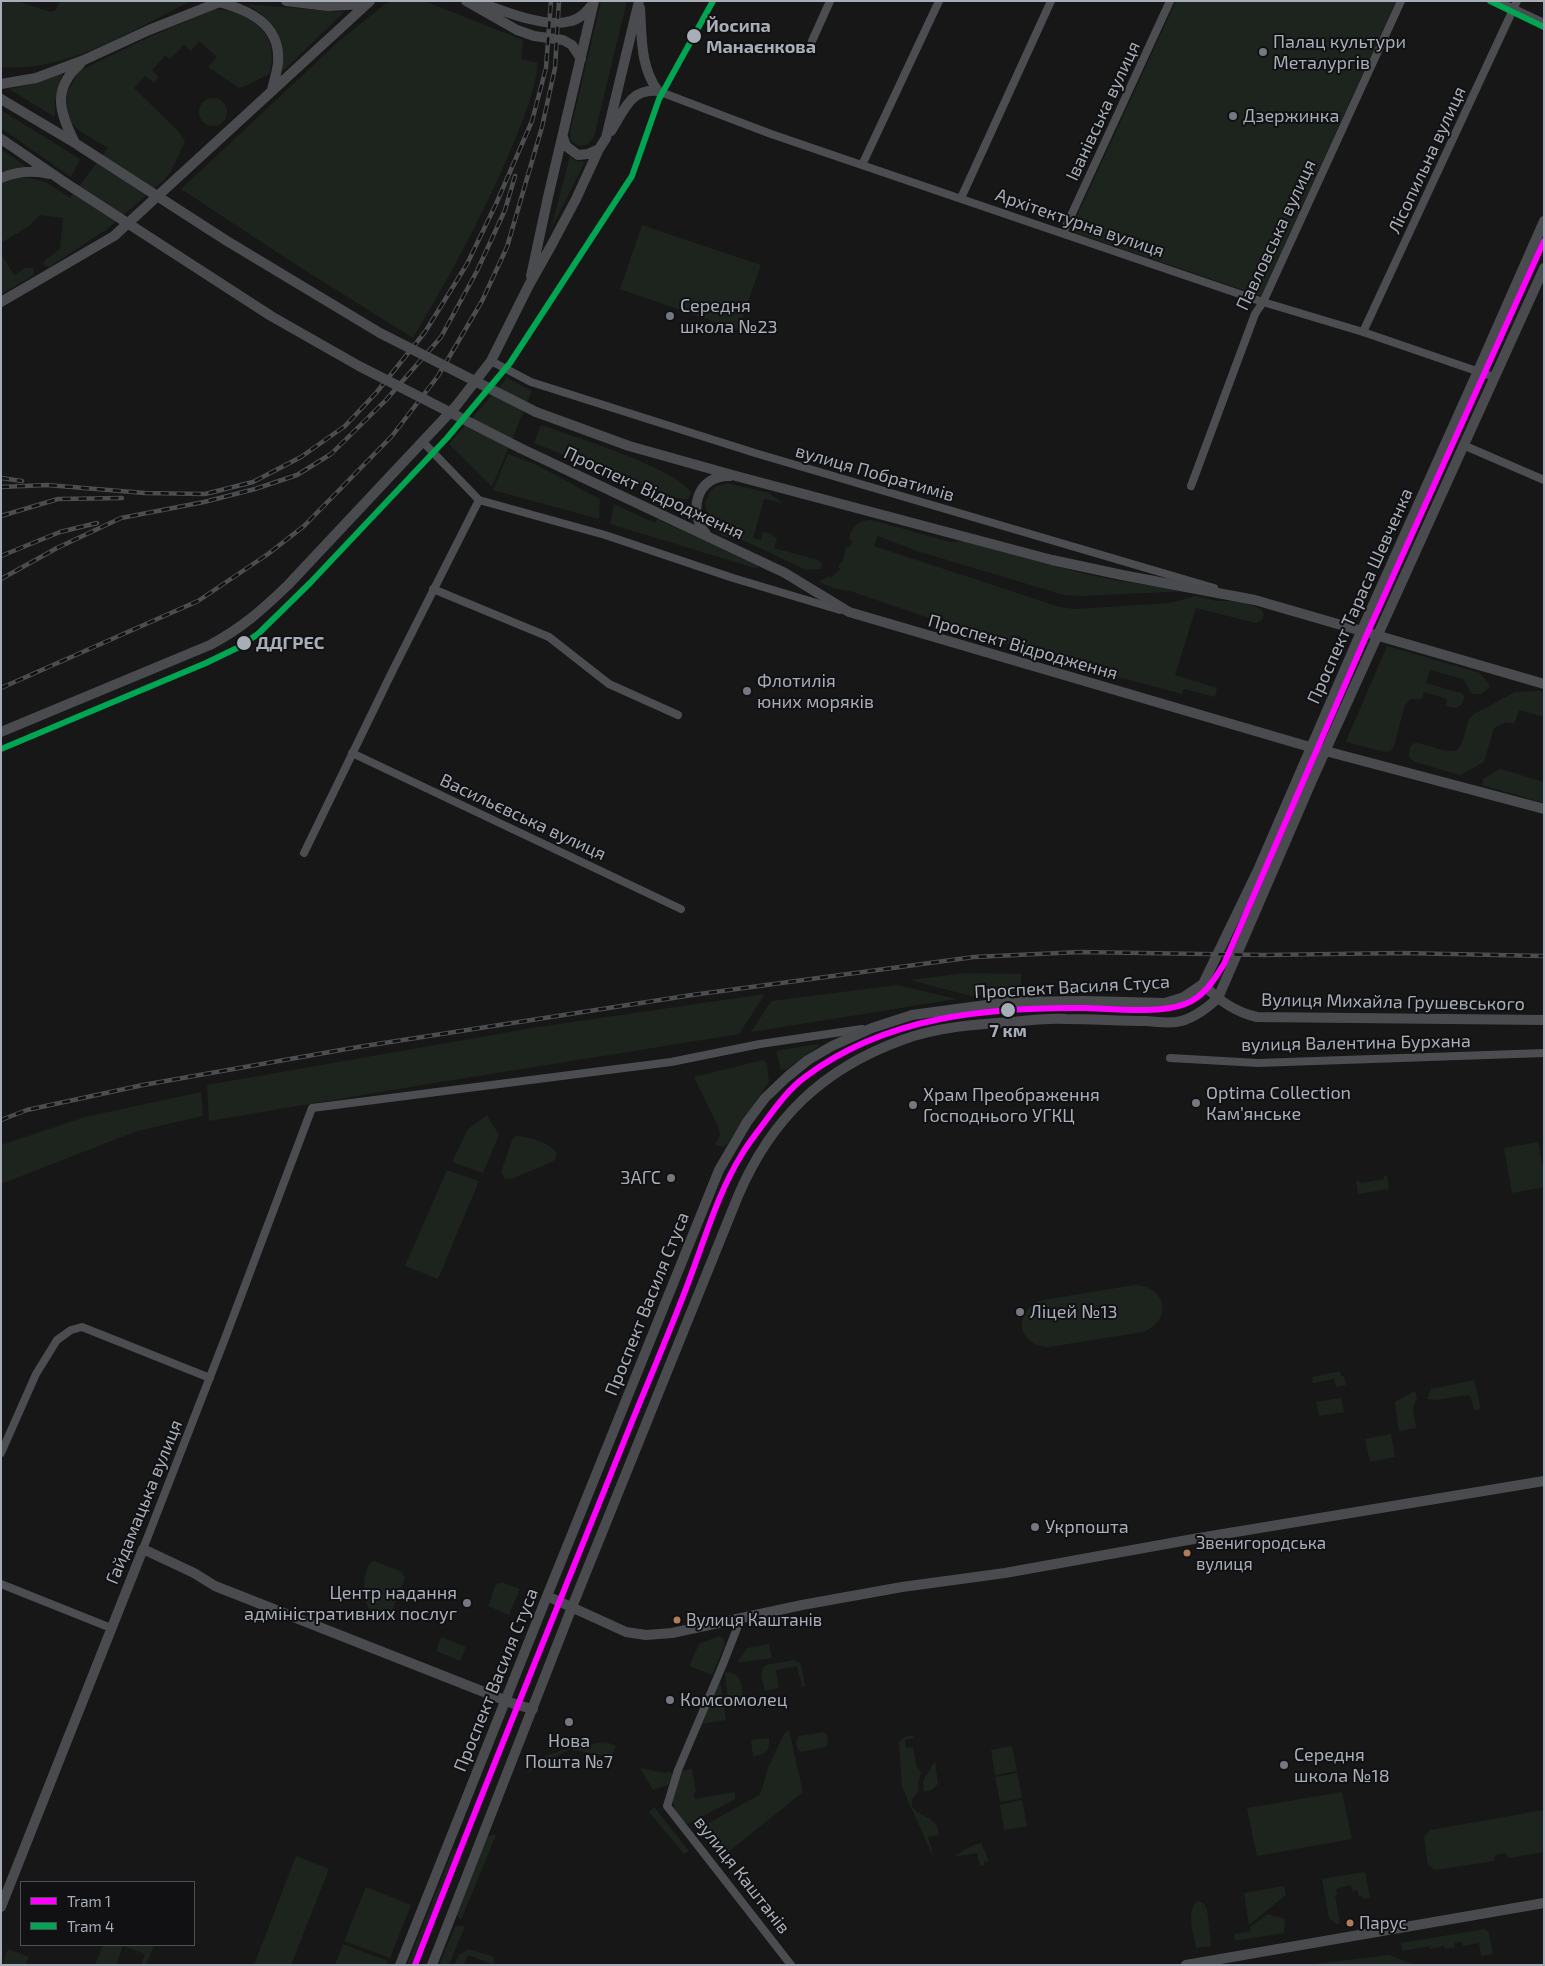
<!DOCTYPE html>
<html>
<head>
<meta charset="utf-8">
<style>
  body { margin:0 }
  #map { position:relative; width:1545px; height:1966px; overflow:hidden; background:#171717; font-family:"Exo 2",sans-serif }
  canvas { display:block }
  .frame { position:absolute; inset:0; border:2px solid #a8aeb7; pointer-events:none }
  .legend { position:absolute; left:20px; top:1881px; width:175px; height:65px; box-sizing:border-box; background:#111113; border:1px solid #4d5055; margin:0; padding:6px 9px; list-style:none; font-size:15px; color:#a8aeb7 }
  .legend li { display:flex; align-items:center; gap:10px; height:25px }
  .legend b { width:25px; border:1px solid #4d5055 }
</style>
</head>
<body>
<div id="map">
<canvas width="1545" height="1966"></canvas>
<div class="frame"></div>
<ul class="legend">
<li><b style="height:6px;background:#f0f"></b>Tram 1</li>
<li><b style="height:6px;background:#00a651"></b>Tram 4</li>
</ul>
</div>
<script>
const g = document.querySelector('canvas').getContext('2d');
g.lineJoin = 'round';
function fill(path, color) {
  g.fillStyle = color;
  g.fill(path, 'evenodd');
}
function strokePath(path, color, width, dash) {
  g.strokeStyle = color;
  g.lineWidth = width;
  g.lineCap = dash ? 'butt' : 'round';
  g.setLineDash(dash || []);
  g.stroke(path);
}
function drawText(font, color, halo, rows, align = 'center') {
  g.font = font + ' "Exo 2",sans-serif';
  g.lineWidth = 4;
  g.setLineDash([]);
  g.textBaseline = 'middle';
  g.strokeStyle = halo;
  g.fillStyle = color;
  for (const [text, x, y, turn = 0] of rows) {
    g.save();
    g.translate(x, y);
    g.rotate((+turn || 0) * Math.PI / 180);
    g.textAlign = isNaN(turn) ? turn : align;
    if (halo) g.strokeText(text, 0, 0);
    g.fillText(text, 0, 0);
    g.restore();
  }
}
fill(new Path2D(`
  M1,1h16l34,11 5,-2 4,-9h131c-57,28 -124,72 -190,66z
  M393,1h31l99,39 -2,19 17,4c-4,35 -19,67 -33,100 -27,61 -58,118 -92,175l-118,-74 -114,-75 157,-147 47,-38z
  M601,1h26l-33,136 -6,7 -9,2 -8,-5 -1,-9z
  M1176,1h220l-135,295 -191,-65z
  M245,4l99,8 -62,60c3,-35 -6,-52 -37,-68z
  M215,9c36,1 67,27 54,65l-21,11 -9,3 -31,-21 9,-10 -18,-16 -8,10 -7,-6 -14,14 -5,-3 -13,14 7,7 -5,6 -9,-7 -11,12 44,43 7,11 -14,29 -7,9 -57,49 -56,37 -3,1 -4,-2v-4l16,-12 3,-31 -23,-3 -12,12 -27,16v-59c29,-13 45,-3 69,14l38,-50 -27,-16 -13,-13 -2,-14 1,-12 12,-22 68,-33z
  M62,74l-7,28v15l-46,-28 15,-3z
  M199 112a14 14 0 1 1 28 0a14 14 0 1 1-28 0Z
  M1,110l79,49 -9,18 -70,-49z
  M1,149l27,19 -27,4z
  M570,156l6,5 9,1 -34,67z
  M642,225l119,40 -23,65 -118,-41z
  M1,254l13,21 12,-7h7l1,7 -33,19z
  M507,378l25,13 -40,96 -43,-43z
  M541,425c31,11 134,43 150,67l-3,7c-12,1 -28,-8 -41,-12 -38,-14 -75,-29 -113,-44z
  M508,454l27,10 65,35 -1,20 -106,-29z
  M727,483l42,10 14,10 -19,-4 -11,39 8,2 2,-8 9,2v2l5,2 -3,10 44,12 4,4 -2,5 -14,1 -61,-29 -22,-5 -5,-3 -9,-11 -4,-19 5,-11 5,-5z
  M614,504l41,19 2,-4 101,47v3l-148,-45z
  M872,520l78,22 20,-1 111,32 39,8 69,10 -108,5 -17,-1 -147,-44 -39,-15 -4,10 186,61 14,2 95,-6 27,-7 21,5h23l21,8 3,5 -2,6 -6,3 -60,-15 -21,67 42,13 -2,9 -31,-8 -2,5 -105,-28 -95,-30 -132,-45 -14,-2 -18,-7 11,-6 2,2 9,-9 -2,-2 5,-8 3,-12h4l2,-7 -3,-1c3,-13 9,-19 23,-19z
  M1387,646l93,27 8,10 2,4 -9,7h-9l-9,-15 -33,-9 -4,13 35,10 4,4 -4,8 -5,3 -10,-2 1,-7 -23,-7 -2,7h-11l-6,6 -11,41 -4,5 -6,1 -37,-10 -1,-1z
  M1540,691l4,1v25l-25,-7 -5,14 -8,-2 -12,6 -10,34 -24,13 -45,-13 -6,-5 1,-10 4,-4c15,0 28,11 43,7 10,-9 6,-27 17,-36l41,-22z
  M1501,769l43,13v21l-62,-18 1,-6 15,-9z
  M966,973l55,1v18l-50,4 -61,-16z
  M897,985l60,14 -206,33 20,-31z
  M765,994l-26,40 -329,53 -201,34 -2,-36 331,-58z
  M817,1044l3,1 -33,24 -6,1 -5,-19z
  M763,1060l4,3 2,19 -42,62 -3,3 -9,-2 5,-10 -1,-6 -25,-52z
  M201,1092l2,24 -66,15 -136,53v-39l84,-28z
  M487,1115l12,20 -16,38 -31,-11 16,-33z
  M516,1136c11,0 34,7 40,16v6l-4,4 -41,17h-6l-4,-7 11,-32z
  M1538,1142l6,32v13l-32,6 -8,-45z
  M447,1170l32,11 -41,98 -33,-13z
  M1384,1176h3l2,13 -31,5 -2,-13 3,-1 1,3 24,-4z
  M1135,1285c32,1 38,36 8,47l-94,15c-32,-1 -37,-36 -7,-47z
  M1340,1371l1,5h3l2,9 -10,2 -2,-8 -21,4 -1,-6z
  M1474,1380l7,29 -7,1 -3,-12 -3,-3 -33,5 -8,-1 4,-10z
  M1415,1391l2,7 -4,9 3,21 -17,3 -4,-29z
  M1341,1398l3,14 -25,4 -3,-14z
  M1391,1434l4,23 -25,5 -5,-23z
  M374,1561l28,11 3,6 -15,39c-18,14 -26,-18 -26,-31 0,-9 2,-16 6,-23z
  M499,1583h4l17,6 -11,26 -21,-9 7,-20z
  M719,1636l5,3v8l-12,28 -23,-9 10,-22z
  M441,1637l25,10 -6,14 -24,-10z
  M769,1644l3,14 -35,5 10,-15z
  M794,1660l7,4 4,23h-3l-5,-21 -21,4 3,18 -14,3c-2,-9 -7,-19 1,-26z
  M728,1672c14,3 14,12 15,25h-5v-1l-10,2 -3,-25z
  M720,1681l6,39 -24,4z
  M789,1730l14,62 -81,65 -22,-29 59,-33 3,-6 6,-21 16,-34z
  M824,1732l3,4 1,7 -2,4 -25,5c-5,-3 -6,-12 -2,-16z
  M913,1735l1,3 -9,2 1,8 7,-1 3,18 5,8 -3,10 1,8c-21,20 9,23 16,32 3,4 3,8 4,12l-11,2 7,24 -33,-74 -3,-45 6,-5z
  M769,1738c1,12 -3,17 -16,18l-2,-16z
  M606,1742l10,4 -5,11 -41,-8 -42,23c9,-21 58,-27 78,-30z
  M1012,1746l5,25 -22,4 -4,-25z
  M935,1761l3,23 -7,6 -7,2 -1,-11z
  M640,1768l26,5 4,-2 3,5 -5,9 -15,5z
  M692,1769l4,23 -3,1 2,6 40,-7v7l-47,25c-5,-2 -6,-4 -9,-8 -12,-16 -3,-28 2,-45z
  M1017,1773l5,25 -22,4 -5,-25z
  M1342,1792l10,47 -95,17 -10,-48z
  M1022,1800l5,26 -23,4 -4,-25z
  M654,1807l35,44 -5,3 -35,-42z
  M1544,1810v42l-35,6 -3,-5 -11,2 -1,6 -59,9 -7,-5 -4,-28 6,-7z
  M492,1835h4l-35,85 -4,-5 30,-78z
  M981,1843l8,18 -5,1v3l-4,1 -3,-13 -25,4 22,-12z
  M458,1848l1,2 -46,115h-6l46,-115z
  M296,1856l33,13 -38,96h-37z
  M1365,1872l5,26 -6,1 -2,-3h-3l-2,-6 -5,1 -1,-6 -15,4 1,5 -2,1 5,28 -4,1 -7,-6 -7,-39z
  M1284,1886l2,9 -37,30 -5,-32z
  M366,1887l45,18 -21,53 -46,-17z
  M1198,1901l6,3 3,5 4,37 -15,2c-2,-12 -11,-40 2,-47z
  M1268,1914l17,5 -1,14 -49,8 -1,-7 17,-3 -1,-4z
  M457,1926h8l-16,39h-10l16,-38z
  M1485,1929l4,4 4,21 -12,2 -2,-13 -16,3 -1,-4 -8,1 1,4 -10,2 -1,-3 -14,3v-3l-28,5 -1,-8z
  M343,1944l45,17 -1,4h-52z
  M103,1945h51l-8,20h-5l4,-11 -22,-8 -7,19h-21z
  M8,1949l21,8 -4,8h-23z
  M469,1949l25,8v8l-26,-10 -5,10 -8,-1 4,-9z
  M1389,1955l26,10h-110z`), '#1d241e');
strokePath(new Path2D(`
  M1497,1l47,22
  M812,41l18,-40
  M658,91l113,43 492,168 100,30 131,45
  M862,165l77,-164
  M961,198l90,-197
  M1063,233l107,-232
  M1363,332l154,-331
  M491,361l40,21 224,71 459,135
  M423,442l56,58 126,35 128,43 107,32
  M1463,445l81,35
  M1191,486l64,-172 8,-12 138,-301
  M433,589l116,48 60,47 69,31
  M352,753l329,156
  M304,853l89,-183 86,-170
  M1170,1058l88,5 286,-10
  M1,1453l35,-79 21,-34 14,-10 11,-3 128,51
  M143,1549l81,-208 88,-233 359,-46 89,-18 102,-15
  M1,1584l110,44
  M741,1618l-18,46 -45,106 -11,36 124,159`), '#4b4d50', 8);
strokePath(new Path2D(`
  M286,1l42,5 38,-2
  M466,1l51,29 17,6 29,4 9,5 9,14
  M476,1c24,9 70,28 95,20 9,-2 15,-9 21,-16
  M218,2c31,8 63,22 60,61 -1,9 -4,18 -6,27
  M640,8c2,29 0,59 18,83
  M1,84l35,-6 48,-18 65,-30 73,-29
  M1,99l74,44
  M611,131c13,-20 19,-43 47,-40
  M563,137l3,9 12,9 10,-1 11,-5
  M1,139l63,43
  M75,143c-15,-30 -24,-53 5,-79
  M1,178c15,-6 32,-8 48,-4
  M531,276l17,-79 46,-196
  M1,302l113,-66 256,-235
  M536,412l93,34 107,30 316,84 70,15 133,25 289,84
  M520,448l265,125 64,39 454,133 241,64
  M706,534c-19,-23 -9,-59 24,-58
  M1,732l209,-87c32,-17 52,-35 78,-60l168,-179 35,-45 38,-76 22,-39 25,-47 23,-50 7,-11 33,-137
  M1203,984l55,-114 103,-238 117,-261 66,-150
  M1203,984c16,17 32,28 54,33l287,3
  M547,1596l79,36 20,3 26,-2 130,-28 100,-18 103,-14 194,-35 345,-57
  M1,1907l142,-358 51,24 21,13 302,119 16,4
  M400,1965l147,-369 172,-426 28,-48 18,-24 22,-21 21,-17 24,-14 40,-18 40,-13 97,-13 76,-1 80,2 19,-6 19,-13
  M432,1965l140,-358 166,-411c33,-77 84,-127 164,-156 35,-13 75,-16 111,-18 18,-2 36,-4 53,-3 27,0 53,2 80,2 9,1 20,2 30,1 16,-2 30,-13 42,-24l95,-220 231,-510
  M1186,1965l358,-62`), '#4a4b4e', 10);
const rail = new Path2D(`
  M1,478l21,3
  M1,487l46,-2 98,8 60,1 48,-12 48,-25 44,-31 31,-33 49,-61 42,-68 29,-60 36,-83 14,-53 5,-67
  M1,516l57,-17 64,-1
  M1,556l59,-24 37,-9
  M1,579l56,-31 64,-30 83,-16 51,-13 42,-14 34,-21 55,-54 55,-63 36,-66 28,-61 10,-34
  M1,688l197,-87 70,-47 36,-28 88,-90 46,-60 44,-75 25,-54 35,-120 13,-59 4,-67
  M1,1120l26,-10 116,-25 215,-38 334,-52 282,-38 106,-5 185,3 137,-2 142,3`);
strokePath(rail, '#4b4d4e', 4.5);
strokePath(rail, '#111113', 2.5, [8]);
strokePath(new Path2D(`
  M78,145l149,96 153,92 156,79
  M64,182l207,134 88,50 161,82`), '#4a4b4e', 10);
strokePath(new Path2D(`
  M415,1965c71,-183 145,-364 218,-546 18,-44 37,-88 54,-133 17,-44 30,-92 55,-132 7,-12 17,-24 25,-35 11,-15 23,-31 38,-42 81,-61 183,-70 280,-69 28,1 75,6 100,-4 19,-7 29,-24 39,-40l143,-330 177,-393`), '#f0f', 6);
strokePath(new Path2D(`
  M1490,1l54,26
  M1,749l205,-86 31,-15 21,-14 52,-51 137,-145 63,-75 122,-187 27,-77 54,-98`), '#00a651', 6);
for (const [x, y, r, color] of [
  [694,36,8,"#a8aeb7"],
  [1263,52,5,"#75797f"],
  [1233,116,5,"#75797f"],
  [670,316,5,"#75797f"],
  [244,643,8,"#a8aeb7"],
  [747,691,5,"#75797f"],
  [1008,1010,8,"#a8aeb7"],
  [1196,1103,5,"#75797f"],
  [913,1105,5,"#75797f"],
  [671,1178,5,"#75797f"],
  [1020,1312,5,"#75797f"],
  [1035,1527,5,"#75797f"],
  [1187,1553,4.5,"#b07c57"],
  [467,1603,5,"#75797f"],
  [677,1620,4.5,"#b07c57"],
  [670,1700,5,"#75797f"],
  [569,1722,5,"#75797f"],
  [1284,1765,5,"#75797f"],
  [1350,1923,4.5,"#b07c57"]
]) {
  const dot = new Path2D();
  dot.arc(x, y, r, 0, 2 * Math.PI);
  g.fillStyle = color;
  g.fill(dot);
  strokePath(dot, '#111113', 2);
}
drawText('17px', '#a8aeb7', '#111113', [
  ["Звенигородська",1196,1543],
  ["вулиця",1196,1564],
  ["Вулиця Каштанів",686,1620],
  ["Парус",1359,1923]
], 'left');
drawText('bold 18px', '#a8aeb7', '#111113', [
  ["Йосипа",706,26],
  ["Манаєнкова",706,47],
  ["ДДГРЕС",256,643],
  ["7 км",1008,1031,"center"]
], 'left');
drawText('18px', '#a8aeb7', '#111113', [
  ["Палац культури",1273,42],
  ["Металургів",1273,63],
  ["Дзержинка",1243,116],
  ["Середня",680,306],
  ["школа №23",680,327],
  ["Флотилія",757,681],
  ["юних моряків",757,702],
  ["Optima Collection",1206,1093],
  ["Кам’янське",1206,1114],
  ["Храм Преображення",923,1095],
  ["Господнього УГКЦ",923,1116],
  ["ЗАГС",661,1178,"right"],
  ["Ліцей №13",1030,1312],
  ["Укрпошта",1045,1527],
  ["Центр надання",457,1593,"right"],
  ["адміністративних послуг",457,1614,"right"],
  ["Комсомолец",680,1700],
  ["Нова",569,1741,"center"],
  ["Пошта №7",569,1762,"center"],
  ["Середня",1294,1755],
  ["школа №18",1294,1776]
], 'left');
drawText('18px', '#a8aeb7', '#111113', [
  ["Іванівська вулиця",1103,111,-65],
  ["Лісопильна вулиця",1427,160,-65],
  ["Архітектурна вулиця",1080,223,19],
  ["Павловська вулиця",1276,235,-65],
  ["вулиця Побратимів",875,473,16],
  ["Проспект Відродження",654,493,25],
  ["Проспект Тараса Шевченка",1360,596,-66],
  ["Проспект Відродження",1023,647,16],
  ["Васильєвська вулиця",523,817,25],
  ["Проспект Василя Стуса",1072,987,-3],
  ["Вулиця Михайла Грушевського",1393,1002,1],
  ["вулиця Валентина Бурхана",1356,1043,-1],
  ["Проспект Василя Стуса",647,1304,-68],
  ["Гайдамацька вулиця",144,1502,-68],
  ["Проспект Василя Стуса",496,1680,-68],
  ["вулиця Каштанів",742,1875,52]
]);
</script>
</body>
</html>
